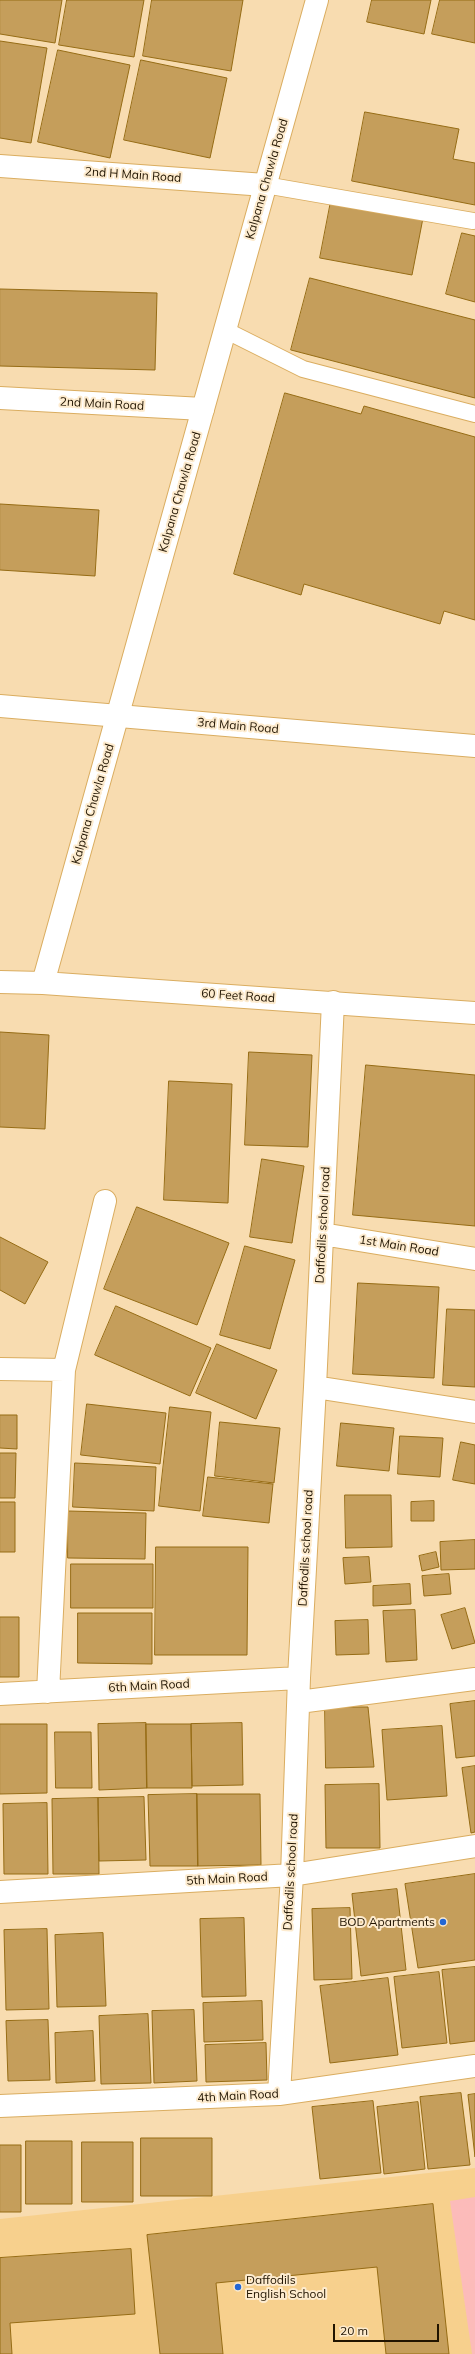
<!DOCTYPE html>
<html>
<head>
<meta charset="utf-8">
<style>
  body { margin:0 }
  #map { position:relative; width:475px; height:2354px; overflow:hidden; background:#f8dcb0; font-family:Mulish,sans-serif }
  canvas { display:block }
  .scale { position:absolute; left:333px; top:2324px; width:106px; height:18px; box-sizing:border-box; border:2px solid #211400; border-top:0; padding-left:5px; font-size:12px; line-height:14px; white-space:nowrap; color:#211400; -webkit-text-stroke:3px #fdebce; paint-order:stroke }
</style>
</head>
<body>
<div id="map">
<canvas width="475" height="2354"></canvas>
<div class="scale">20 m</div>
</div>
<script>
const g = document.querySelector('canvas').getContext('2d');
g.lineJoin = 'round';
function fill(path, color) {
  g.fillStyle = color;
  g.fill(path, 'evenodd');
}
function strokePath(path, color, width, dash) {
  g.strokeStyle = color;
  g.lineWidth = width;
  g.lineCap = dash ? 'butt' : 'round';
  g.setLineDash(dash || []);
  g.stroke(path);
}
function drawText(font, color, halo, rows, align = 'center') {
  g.font = font + ' Mulish,sans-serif';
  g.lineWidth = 4;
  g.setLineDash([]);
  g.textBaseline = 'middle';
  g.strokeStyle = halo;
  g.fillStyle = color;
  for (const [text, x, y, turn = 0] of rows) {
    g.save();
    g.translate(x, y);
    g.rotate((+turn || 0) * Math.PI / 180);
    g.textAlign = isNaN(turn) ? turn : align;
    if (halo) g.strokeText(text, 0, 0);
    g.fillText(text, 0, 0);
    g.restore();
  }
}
fill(new Path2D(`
  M475,2168v186h-475v-135z`), '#f7d08d');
fill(new Path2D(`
  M475,2197v157h-3l-22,-153z`), '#fcbbba');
const building = new Path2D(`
  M0,0h62l-7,43 -55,-9z
  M67,0h77l-10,57 -75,-12z
  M152,0h91l-12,71 -88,-15z
  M372,0h59l-7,34 -57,-12z
  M440,0h35v43l-43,-9z
  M0,41l47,7 -16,95 -31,-5z
  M58,50l72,15 -20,93 -72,-16z
  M141,60l86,18 -17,80 -86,-18z
  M365,112l94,17 -6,30 22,4v42l-123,-24z
  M331,201l92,17 -11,57 -92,-17z
  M462,233l13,3v66l-29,-8z
  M310,278l165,42v78l-184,-48z
  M0,289l157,4 -2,77 -155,-4z
  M285,393l76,21 3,-8 111,31v183l-31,-9 -4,13 -136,-40 -3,11 -67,-21z
  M0,504l99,6 -4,66 -95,-6z
  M0,1032l49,3 -4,94 -45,-2z
  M249,1052l63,3 -4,92 -63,-2z
  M366,1065l109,10v151l-122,-11z
  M169,1081l63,3 -4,119 -64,-3z
  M262,1159l42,7 -12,77 -42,-6z
  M137,1207l92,36 -32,82 -93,-36z
  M0,1237l48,25 -23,42 -25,-14z
  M245,1246l50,14 -25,89 -50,-14z
  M358,1283l81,4 -5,91 -81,-4z
  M116,1306l95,42 -21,48 -95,-41z
  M447,1309l28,1v77l-32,-2z
  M217,1344l60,26 -21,49 -60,-26z
  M87,1404l79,9 -6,51 -79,-9z
  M170,1407l41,5 -11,99 -41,-5z
  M0,1415h17v34l-17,-1z
  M220,1422l60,6 -6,55 -59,-7z
  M341,1423l53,5 -5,43 -52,-5z
  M400,1436l43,2 -3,39 -42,-3z
  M461,1442l14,3v39l-22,-4z
  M0,1453h16l-1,45h-15z
  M75,1463l81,4 -2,44 -81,-4z
  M208,1477l65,7 -4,39 -66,-7z
  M345,1495h46l1,52 -46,1z
  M434,1501v20h-23v-19z
  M0,1502h15v50h-15z
  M68,1511l78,2 -1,46 -77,-1z
  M475,1540v29l-34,1 -1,-28z
  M156,1547h92l-1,108h-92z
  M436,1552l3,15 -17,4 -3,-15z
  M369,1557l2,25 -26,2 -2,-26z
  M71,1564h82v44h-82z
  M449,1574l2,20 -27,2 -2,-20z
  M410,1584l1,20 -38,2v-20z
  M465,1608l10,35 -23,6 -11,-34z
  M415,1610l2,50 -31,2 -3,-51z
  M78,1613h74v51l-74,-1z
  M0,1617h19v60h-19z
  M368,1620l1,34 -33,1 -1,-34z
  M475,1701v55l-19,2 -6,-54z
  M325,1707h43l6,60 -48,1z
  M146,1723l1,65 -48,2 -1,-66z
  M242,1723l1,62 -51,1 -1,-62z
  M0,1724h47v69l-47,1z
  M146,1724h45l1,64h-45z
  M442,1726l5,70 -60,4 -5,-70z
  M55,1732h36l1,56h-36z
  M475,1766v66l-4,1 -9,-65z
  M379,1784l1,64h-54l-1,-63z
  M197,1794h63l1,71 -63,1z
  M197,1794l1,72h-48l-2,-71z
  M144,1797l2,63 -47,1 -1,-63z
  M98,1798l1,76h-46l-1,-75z
  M47,1803l1,71h-44l-1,-70z
  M475,1874v86l-57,8 -13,-84z
  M397,1889l9,81 -45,6 -9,-82z
  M350,1908l2,71 -38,1 -2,-71z
  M244,1918l2,78 -44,1 -2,-78z
  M47,1929l2,80 -43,1 -2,-80z
  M103,1933l3,73 -49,1 -2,-72z
  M475,1967v74l-25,3 -8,-74z
  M439,1972l8,71 -45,5 -8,-71z
  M388,1978l10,77 -68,8 -10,-77z
  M262,2001l1,39 -59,2 -1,-39z
  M194,2010l3,71 -43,2 -2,-72z
  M148,2014l3,69 -50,1 -2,-68z
  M48,2020l2,60 -42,1 -2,-60z
  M93,2031l2,50 -39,2 -1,-50z
  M266,2043l1,37 -61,2 -1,-37z
  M461,2093l9,72 -42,4 -8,-72z
  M475,2094v63l-7,-62z
  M373,2101l8,72 -61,6 -8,-72z
  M418,2102l7,67 -41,5 -7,-67z
  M141,2138h71v58h-71z
  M26,2141h46v63h-46z
  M82,2142h51v60h-51z
  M0,2145h21v67h-21z
  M433,2204l16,150h-63l-9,-87 -161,16 7,71h-63l-13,-119z
  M131,2249l4,65 -125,9 2,31h-12v-96z`);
fill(building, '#c59e5b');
strokePath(building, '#966c15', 1);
const service = new Path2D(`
  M265,185l208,36
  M225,330l78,39 172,45`);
const minor = new Path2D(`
  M0,166l265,19
  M0,398l203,11
  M0,706l475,40
  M322,1234l153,25
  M0,1369l64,1
  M315,1387l160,25
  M48,1692l16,-322 41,-169
  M0,1694l299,-16
  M299,1702l176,-23
  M0,1892l292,-17 183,-29
  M279,2094l13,-219 7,-197 16,-291 18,-385
  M0,2106l279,-12 196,-28`);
const tertiary = new Path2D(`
  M0,982l43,1 432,30
  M43,983l274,-983`);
strokePath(service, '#daad60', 18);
strokePath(minor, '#daad60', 24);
strokePath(tertiary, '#daad60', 24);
strokePath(service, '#fff', 16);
strokePath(minor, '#fff', 22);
strokePath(tertiary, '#fff', 22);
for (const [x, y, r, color] of [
  [443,1922,4,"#2467d4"],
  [238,2287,4,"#2467d4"]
]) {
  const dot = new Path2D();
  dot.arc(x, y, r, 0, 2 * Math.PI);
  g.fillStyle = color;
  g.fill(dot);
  strokePath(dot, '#fdebce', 1.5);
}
drawText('12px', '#211400', '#fdebce', [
  ["2nd H Main Road",133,175,4],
  ["Kalpana Chawla Road",267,179,-74],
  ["2nd Main Road",102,404,3],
  ["Kalpana Chawla Road",180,492,-74],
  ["3rd Main Road",238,726,5],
  ["Kalpana Chawla Road",93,804,-74],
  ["60 Feet Road",238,996,4],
  ["Daffodils school road",323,1225,-87],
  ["1st Main Road",399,1246,9],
  ["Daffodils school road",306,1548,-87],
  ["6th Main Road",149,1686,-3],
  ["Daffodils school road",291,1872,-87],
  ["5th Main Road",227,1879,-3],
  ["4th Main Road",238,2096,-3]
]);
drawText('12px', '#211400', '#fdebce', [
  ["BOD Apartments",435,1922],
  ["Daffodils",246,2280,"left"],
  ["English School",246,2294,"left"]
], 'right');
</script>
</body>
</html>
